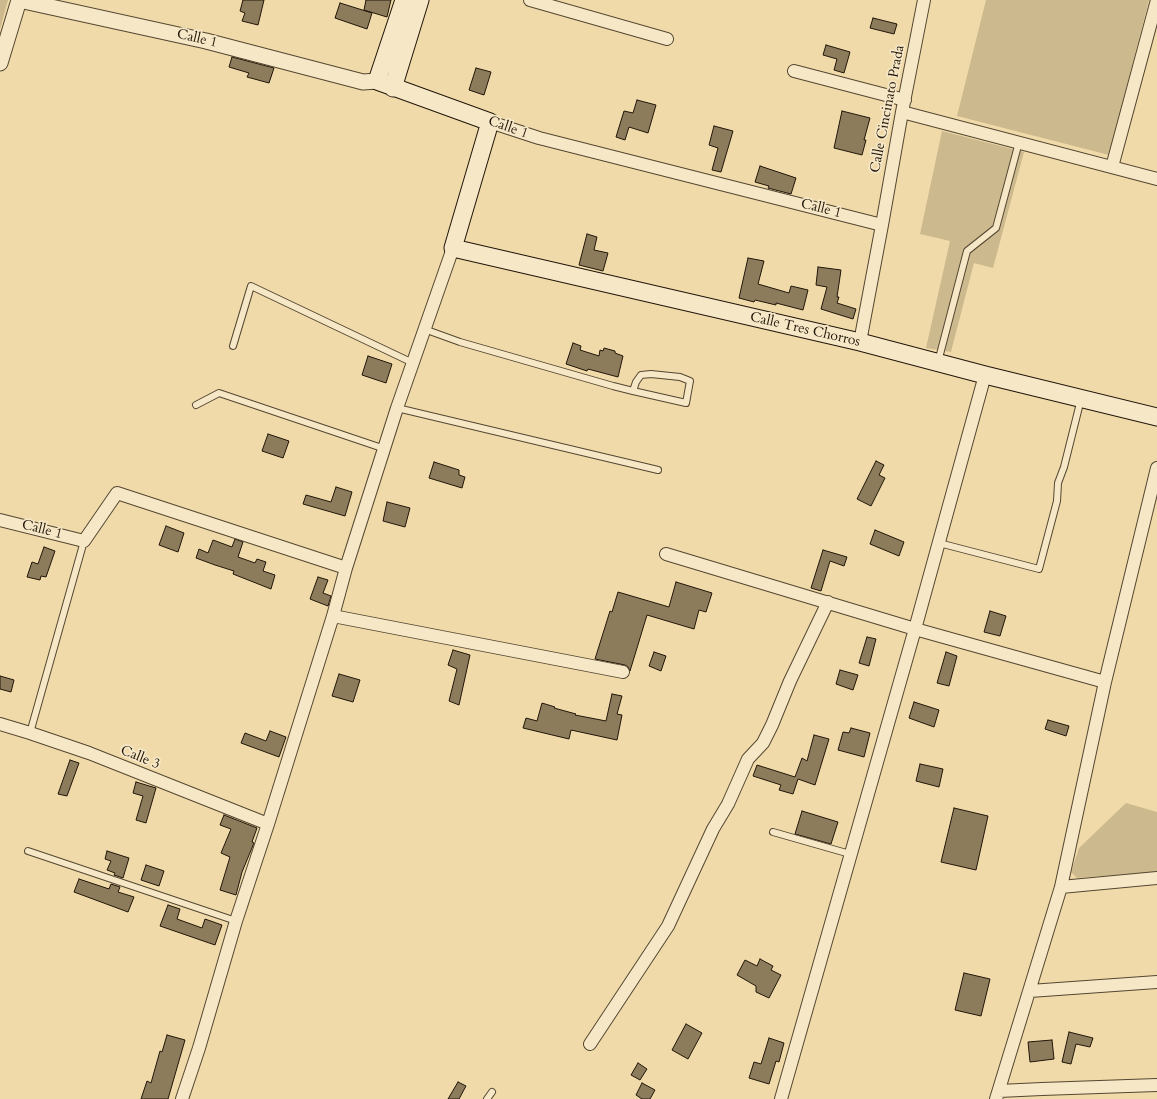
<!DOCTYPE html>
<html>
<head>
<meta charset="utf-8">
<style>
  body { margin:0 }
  canvas { display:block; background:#f1daa9 }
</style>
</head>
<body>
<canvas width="1157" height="1099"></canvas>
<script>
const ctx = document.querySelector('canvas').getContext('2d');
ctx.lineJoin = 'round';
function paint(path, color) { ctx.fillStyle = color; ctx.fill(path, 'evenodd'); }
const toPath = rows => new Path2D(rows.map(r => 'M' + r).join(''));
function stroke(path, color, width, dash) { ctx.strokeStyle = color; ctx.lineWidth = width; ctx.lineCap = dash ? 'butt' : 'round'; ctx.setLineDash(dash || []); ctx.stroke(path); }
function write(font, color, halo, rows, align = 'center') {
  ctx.font = font + ' Cardo,serif'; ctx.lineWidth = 3.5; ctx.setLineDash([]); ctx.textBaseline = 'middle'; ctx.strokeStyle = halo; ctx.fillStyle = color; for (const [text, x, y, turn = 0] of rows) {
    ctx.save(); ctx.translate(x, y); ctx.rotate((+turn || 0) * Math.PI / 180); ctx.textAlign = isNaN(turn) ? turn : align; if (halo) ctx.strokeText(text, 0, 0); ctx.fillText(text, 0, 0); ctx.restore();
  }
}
const green = toPath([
  [0,0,8,0,0,29],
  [986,0,1149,0,1109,155,957,116],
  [942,131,1024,152,993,268,974,263,951,352,926,348,950,241,920,234],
  [1126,803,1157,812,1157,872,1077,878,1071,872,1079,848]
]);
const building = toPath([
  [243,0,264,0,258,25,242,21,245,13,240,11,243,0],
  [366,0,391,0,387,17,364,10,366,0],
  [340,3,372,13,367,29,335,18,340,3],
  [873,18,897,24,894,34,870,28,873,18],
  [826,45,850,52,844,73,834,70,837,59,823,55,826,45],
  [232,57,274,68,269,83,247,77,249,73,229,67,232,57],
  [476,68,491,72,484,95,469,90,476,68],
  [637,100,656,105,648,133,629,127,625,140,616,137,624,111,633,113,637,100],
  [842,111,870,118,864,140,866,140,862,155,834,148,842,111],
  [714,126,733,131,721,172,712,170,718,148,709,145,714,126],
  [760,166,796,178,791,194,768,188,769,186,755,182,760,166],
  [587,234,597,237,594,250,608,253,603,271,579,265,587,234],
  [748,258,764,261,758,284,789,293,791,286,808,290,803,310,776,303,776,305,755,300,754,302,739,298,748,258],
  [818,267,841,270,837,297,839,297,837,303,856,309,853,319,821,309,827,287,816,285,818,267],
  [573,343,581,346,580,350,599,356,600,350,603,351,604,348,615,351,615,353,623,356,618,377,588,369,587,371,566,364,573,343],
  [368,356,392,364,386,383,362,375,368,356],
  [268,434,289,441,283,458,262,451,268,434],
  [876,461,884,465,879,475,885,478,871,506,857,499,876,461],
  [434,462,459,470,459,475,465,477,462,488,429,478,434,462],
  [336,487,352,492,345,516,303,504,306,495,331,502,336,487],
  [387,502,410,508,405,527,383,521,387,502],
  [166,526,184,533,178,552,159,545,166,526],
  [875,530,904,542,899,556,870,544,875,530],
  [235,539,243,542,238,557,255,563,257,559,266,562,263,571,275,575,271,589,233,574,234,571,215,565,196,558,199,549,208,553,213,540,232,547,235,539],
  [44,547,55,551,46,577,41,576,40,580,27,577,32,562,38,564,44,547],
  [823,550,847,557,844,566,830,561,821,591,811,588,823,550],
  [318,577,328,580,323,593,331,596,328,606,310,599,318,577],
  [676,582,712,593,706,612,699,610,694,629,647,615,630,671,628,667,625,665,595,659,610,611,612,612,618,592,669,607,676,582],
  [990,611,1006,616,1000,636,984,632,990,611],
  [867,637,876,639,869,666,859,663,867,637],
  [453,650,470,655,459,705,449,701,457,669,448,665,453,650],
  [654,652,666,656,661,671,649,666,654,652],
  [946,652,957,656,949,686,937,683,946,652],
  [840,670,858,675,853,690,836,684,840,670],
  [339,674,360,680,353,702,332,696,339,674],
  [0,676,14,680,11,692,0,689,0,676],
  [612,694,622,696,617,714,622,715,617,740,571,730,569,739,523,728,526,718,537,721,542,703,555,707,554,708,576,714,575,715,606,721,612,694],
  [914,702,939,710,934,727,909,718,914,702],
  [1048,720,1069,726,1066,736,1045,729,1048,720],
  [851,728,870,733,864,757,838,750,843,732,849,733,851,728],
  [270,731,286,737,279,757,241,743,245,733,266,741,270,731],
  [814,735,829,739,815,785,798,779,793,794,779,790,781,785,753,776,757,765,795,777,802,758,807,761,814,735],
  [70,760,79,763,67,796,58,794,70,760],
  [920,764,943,769,939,787,916,781,920,764],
  [136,782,156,788,146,823,136,820,143,796,133,793,136,782],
  [954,808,988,816,976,870,941,862,954,808],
  [802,811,838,822,831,844,795,834,802,811],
  [224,815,257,828,252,842,254,843,242,872,236,895,220,890,230,857,221,853,231,829,220,825,224,815],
  [107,851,129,858,123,878,114,875,115,873,107,870,111,861,105,859,107,851],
  [146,865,164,871,159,886,141,880,146,865],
  [79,879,109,889,111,884,120,887,118,892,134,897,128,912,74,892,79,879],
  [168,905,180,909,177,919,202,928,205,919,222,925,215,945,160,926,168,905],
  [760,959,773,966,771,970,781,975,769,998,756,992,756,986,737,975,745,960,757,966,760,959],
  [964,973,990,979,981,1016,955,1010,964,973],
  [686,1024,702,1033,688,1059,672,1050,686,1024],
  [1069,1032,1093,1038,1090,1047,1076,1044,1071,1064,1062,1062,1069,1032],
  [167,1035,185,1040,168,1099,141,1099,147,1081,151,1083,160,1051,162,1052,167,1035],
  [769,1038,784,1043,779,1062,776,1061,769,1084,749,1078,754,1062,761,1064,769,1038],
  [1052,1040,1054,1059,1030,1062,1028,1042,1052,1040],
  [638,1063,647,1069,640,1080,631,1075,638,1063],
  [458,1082,466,1086,459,1099,448,1099,458,1082],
  [642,1083,655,1090,650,1099,642,1099,636,1095,642,1083]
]);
const service = toPath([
  [424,329,460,342,613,386,633,391,686,403,690,381,680,377,651,374,641,375,636,382,633,391],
  [233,346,251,286,413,363],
  [938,362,967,251,996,228,1019,142],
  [196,405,219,393,385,449],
  [397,408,658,470],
  [939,543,1039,569,1057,501,1058,483,1064,467,1081,399],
  [30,733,84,541],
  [773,832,850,854],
  [28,851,236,921],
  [487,1099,492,1092]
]);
const minor = toPath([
  [530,0,667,39],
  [794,71,905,100],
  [902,112,1157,179],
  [490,122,539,138,882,225,860,342],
  [1112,167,1157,0],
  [882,225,902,112,924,0],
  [0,520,84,541,117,493,346,568],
  [666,554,915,629,1105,682],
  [333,616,623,672],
  [0,724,30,733,89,753,268,824],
  [1061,887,1157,878],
  [1030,991,1157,982],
  [590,1044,668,926,713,829,728,804,748,759,763,743,772,725,790,681,828,602],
  [999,1091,1042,1089,1157,1085],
  [182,1099,199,1048,236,921,268,824,333,616,346,568,397,408,453,248],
  [781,1099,915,629,985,375],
  [996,1099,1061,887,1105,682,1157,468]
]);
const tertiary = toPath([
  [0,63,19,0,206,41,363,82,377,81]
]);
const secondary = toPath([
  [404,0,377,81,490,122,453,248,860,342,985,375,1157,417],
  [393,88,420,0]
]);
const streetNames = [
  ["Calle 1",197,39,13],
  ["Calle Cincinato Prada",888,109,-79],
  ["Calle 1",508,128,19],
  ["Calle 1",821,209,14],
  ["Calle Tres Chorros",805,330,13],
  ["Calle 1",42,530,14],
  ["Calle 3",140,758,22]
];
paint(green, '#cdb98e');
paint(building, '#8d7c5c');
stroke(building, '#201609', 1);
stroke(service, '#544731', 8);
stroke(minor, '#544731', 14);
stroke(tertiary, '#544731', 17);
stroke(secondary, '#201609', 19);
stroke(service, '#f6e7c7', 6);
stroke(minor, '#f6e7c7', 12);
stroke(tertiary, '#f6e7c7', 15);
stroke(secondary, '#f6e7c7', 17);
write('14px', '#201609', '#f6e7c7', streetNames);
</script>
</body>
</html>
